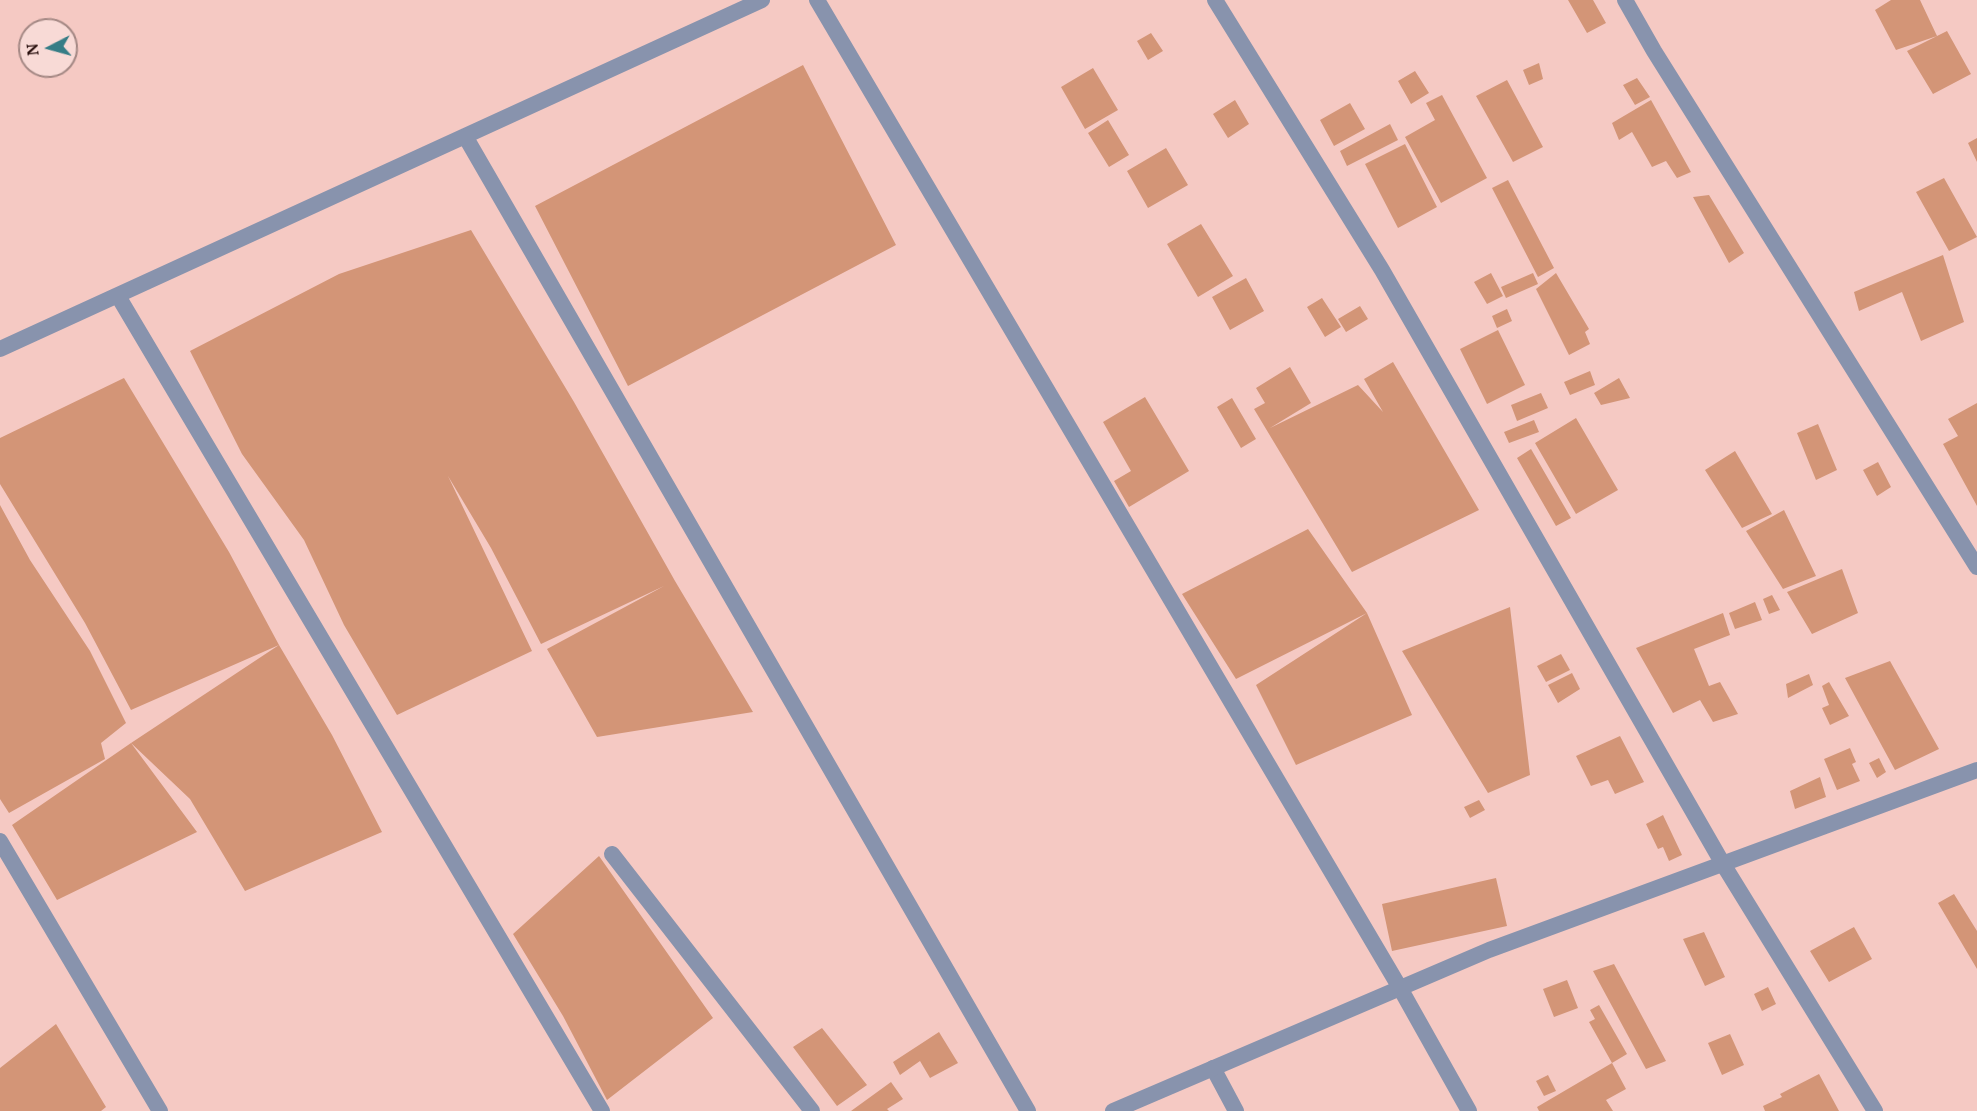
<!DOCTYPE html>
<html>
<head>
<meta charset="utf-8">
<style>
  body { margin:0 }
  #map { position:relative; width:1977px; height:1111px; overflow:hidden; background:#f5c9c3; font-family:"PT Serif",serif }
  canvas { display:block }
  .north { position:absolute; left:18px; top:18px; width:60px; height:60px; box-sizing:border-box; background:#f8dad6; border:2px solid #a48884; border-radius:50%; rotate:264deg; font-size:16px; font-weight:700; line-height:24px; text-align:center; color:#250c0a }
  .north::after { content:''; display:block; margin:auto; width:21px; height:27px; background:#367d86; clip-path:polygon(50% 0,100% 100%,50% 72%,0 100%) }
</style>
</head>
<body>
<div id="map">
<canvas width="1977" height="1111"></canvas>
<div class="north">N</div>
</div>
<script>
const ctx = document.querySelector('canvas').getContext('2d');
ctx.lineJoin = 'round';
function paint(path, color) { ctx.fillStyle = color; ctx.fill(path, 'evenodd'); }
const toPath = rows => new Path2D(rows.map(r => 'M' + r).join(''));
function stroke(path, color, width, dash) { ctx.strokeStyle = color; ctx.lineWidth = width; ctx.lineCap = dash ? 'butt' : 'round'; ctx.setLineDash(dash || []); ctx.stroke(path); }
const building = toPath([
  [1568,0,1593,0,1606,23,1587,33],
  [1891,0,1920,0,1937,36,1947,31,1971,74,1933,94,1907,51,1937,36,1896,50,1875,10],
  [1151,33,1163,51,1148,60,1137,41],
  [1539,63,1543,79,1529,85,1523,70],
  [803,65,896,245,628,386,535,206],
  [1093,68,1118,110,1085,129,1061,87],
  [1415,71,1429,93,1411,104,1398,81],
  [1637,78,1650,97,1635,105,1623,85],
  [1507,80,1543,147,1513,162,1476,96],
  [1442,95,1487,178,1441,203,1405,137,1435,120,1426,103],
  [1235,100,1249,124,1228,138,1213,114],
  [1651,100,1691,172,1677,178,1666,161,1652,167,1632,132,1619,140,1612,123],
  [1350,103,1365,129,1334,146,1320,120],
  [1108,120,1129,155,1109,167,1088,133],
  [1390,124,1398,140,1347,166,1340,151],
  [1977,138,1977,162,1968,143],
  [1405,144,1437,207,1398,228,1365,164],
  [1166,148,1188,185,1148,208,1127,171],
  [1944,178,1977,237,1949,251,1916,192],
  [1508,180,1554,268,1538,277,1492,188],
  [1709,195,1744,253,1729,263,1693,197],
  [1201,224,1233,276,1198,297,1167,244],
  [471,230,574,402,675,581,753,712,597,737,547,649,664,586,541,644,491,548,448,476,532,651,397,715,344,625,304,540,242,454,190,351,339,274],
  [1943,255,1964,322,1921,341,1902,292,1859,311,1854,292],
  [1491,273,1503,296,1487,304,1474,282],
  [1533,273,1538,284,1506,298,1501,287],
  [1556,273,1589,329,1585,332,1590,344,1569,355,1536,289],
  [1246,278,1264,311,1230,330,1212,297],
  [1322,298,1341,327,1325,337,1307,307],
  [1360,306,1368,319,1346,332,1338,319],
  [1507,309,1512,321,1497,328,1492,316],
  [1498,330,1525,385,1487,404,1460,349],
  [1393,362,1479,510,1352,572,1254,409,1265,403,1256,388,1290,367,1311,403,1270,428,1358,385,1383,412,1364,379],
  [1590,371,1595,385,1570,395,1564,382],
  [124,378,229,552,279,645,131,710,85,623,0,484,0,438],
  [1619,378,1630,398,1601,405,1594,393],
  [1541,393,1548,408,1517,421,1511,405],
  [1145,397,1189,471,1129,507,1114,481,1131,471,1103,422],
  [1232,398,1256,439,1241,448,1217,407],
  [1977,403,1977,506,1943,444,1958,436,1948,419],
  [1576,418,1618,490,1576,514,1535,443],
  [1534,420,1539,432,1509,443,1504,432],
  [1818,424,1837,470,1816,480,1797,433],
  [1531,449,1571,518,1556,526,1517,458],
  [1735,451,1772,514,1742,528,1705,470],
  [1878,462,1891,487,1877,496,1863,470],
  [0,505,30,560,90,651,126,723,101,743,105,759,9,813,0,799],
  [1784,510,1816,576,1783,589,1746,531],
  [1308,529,1367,613,1412,715,1296,765,1256,685,1367,613,1236,679,1182,594],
  [1842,569,1858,613,1812,634,1787,592],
  [1772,595,1780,610,1769,614,1763,599],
  [1755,602,1762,620,1735,629,1729,613],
  [1510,607,1530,775,1488,793,1402,651],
  [1723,613,1730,635,1694,649,1709,686,1720,682,1738,714,1713,722,1700,700,1673,713,1636,648],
  [279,645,332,735,382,832,245,891,190,799,131,743,197,832,57,900,12,825,131,743],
  [1561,654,1570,670,1546,682,1537,666],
  [1890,661,1939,749,1895,770,1845,678],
  [1572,673,1580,689,1558,703,1548,685],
  [1809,674,1813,685,1788,698,1786,684],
  [1829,682,1849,716,1830,725,1822,708,1829,705,1822,686],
  [1620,736,1644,782,1615,794,1608,780,1591,786,1576,756],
  [1850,748,1856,762,1852,764,1860,781,1837,790,1824,759],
  [1879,758,1886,772,1877,778,1869,763],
  [1820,777,1826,797,1795,809,1790,791],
  [1479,800,1485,810,1470,818,1464,807],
  [1663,815,1682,855,1669,861,1663,847,1658,849,1646,824],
  [599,856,713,1018,607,1100,563,1016,513,934],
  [1496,878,1507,926,1392,951,1382,904],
  [1954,894,1977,931,1977,969,1938,903],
  [1854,927,1872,959,1829,982,1810,951],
  [1704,932,1725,977,1705,986,1683,939],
  [1614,964,1666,1061,1646,1069,1593,971],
  [1567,980,1578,1008,1554,1017,1543,989],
  [1768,987,1776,1004,1762,1011,1754,994],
  [1599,1005,1627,1054,1612,1063,1589,1022,1595,1019,1590,1010],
  [56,1024,106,1107,101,1111,0,1111,0,1068],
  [822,1028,867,1085,837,1106,793,1047],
  [939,1032,958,1063,930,1078,920,1061,900,1075,893,1062],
  [1730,1034,1744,1065,1722,1075,1708,1043],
  [1612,1063,1626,1089,1606,1100,1613,1111,1539,1111,1537,1107],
  [1819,1074,1839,1111,1765,1111,1763,1106,1782,1097,1780,1094],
  [1548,1075,1556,1091,1544,1096,1536,1081],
  [891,1082,903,1099,887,1109,889,1111,851,1111]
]);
const service = toPath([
  [612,854,812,1111],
  [1213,1068,1236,1111]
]);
const minor = toPath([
  [817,0,1400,988,1469,1111],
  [1215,0,1382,270,1723,864,1875,1111],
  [1625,0,1654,51,1977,567],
  [465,136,1028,1111],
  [118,296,602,1111],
  [0,349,762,0],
  [0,841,160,1111],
  [1113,1111,1489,950,1977,770]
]);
paint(building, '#d39577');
stroke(service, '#8893ad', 16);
stroke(minor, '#8893ad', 16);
</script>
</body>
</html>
